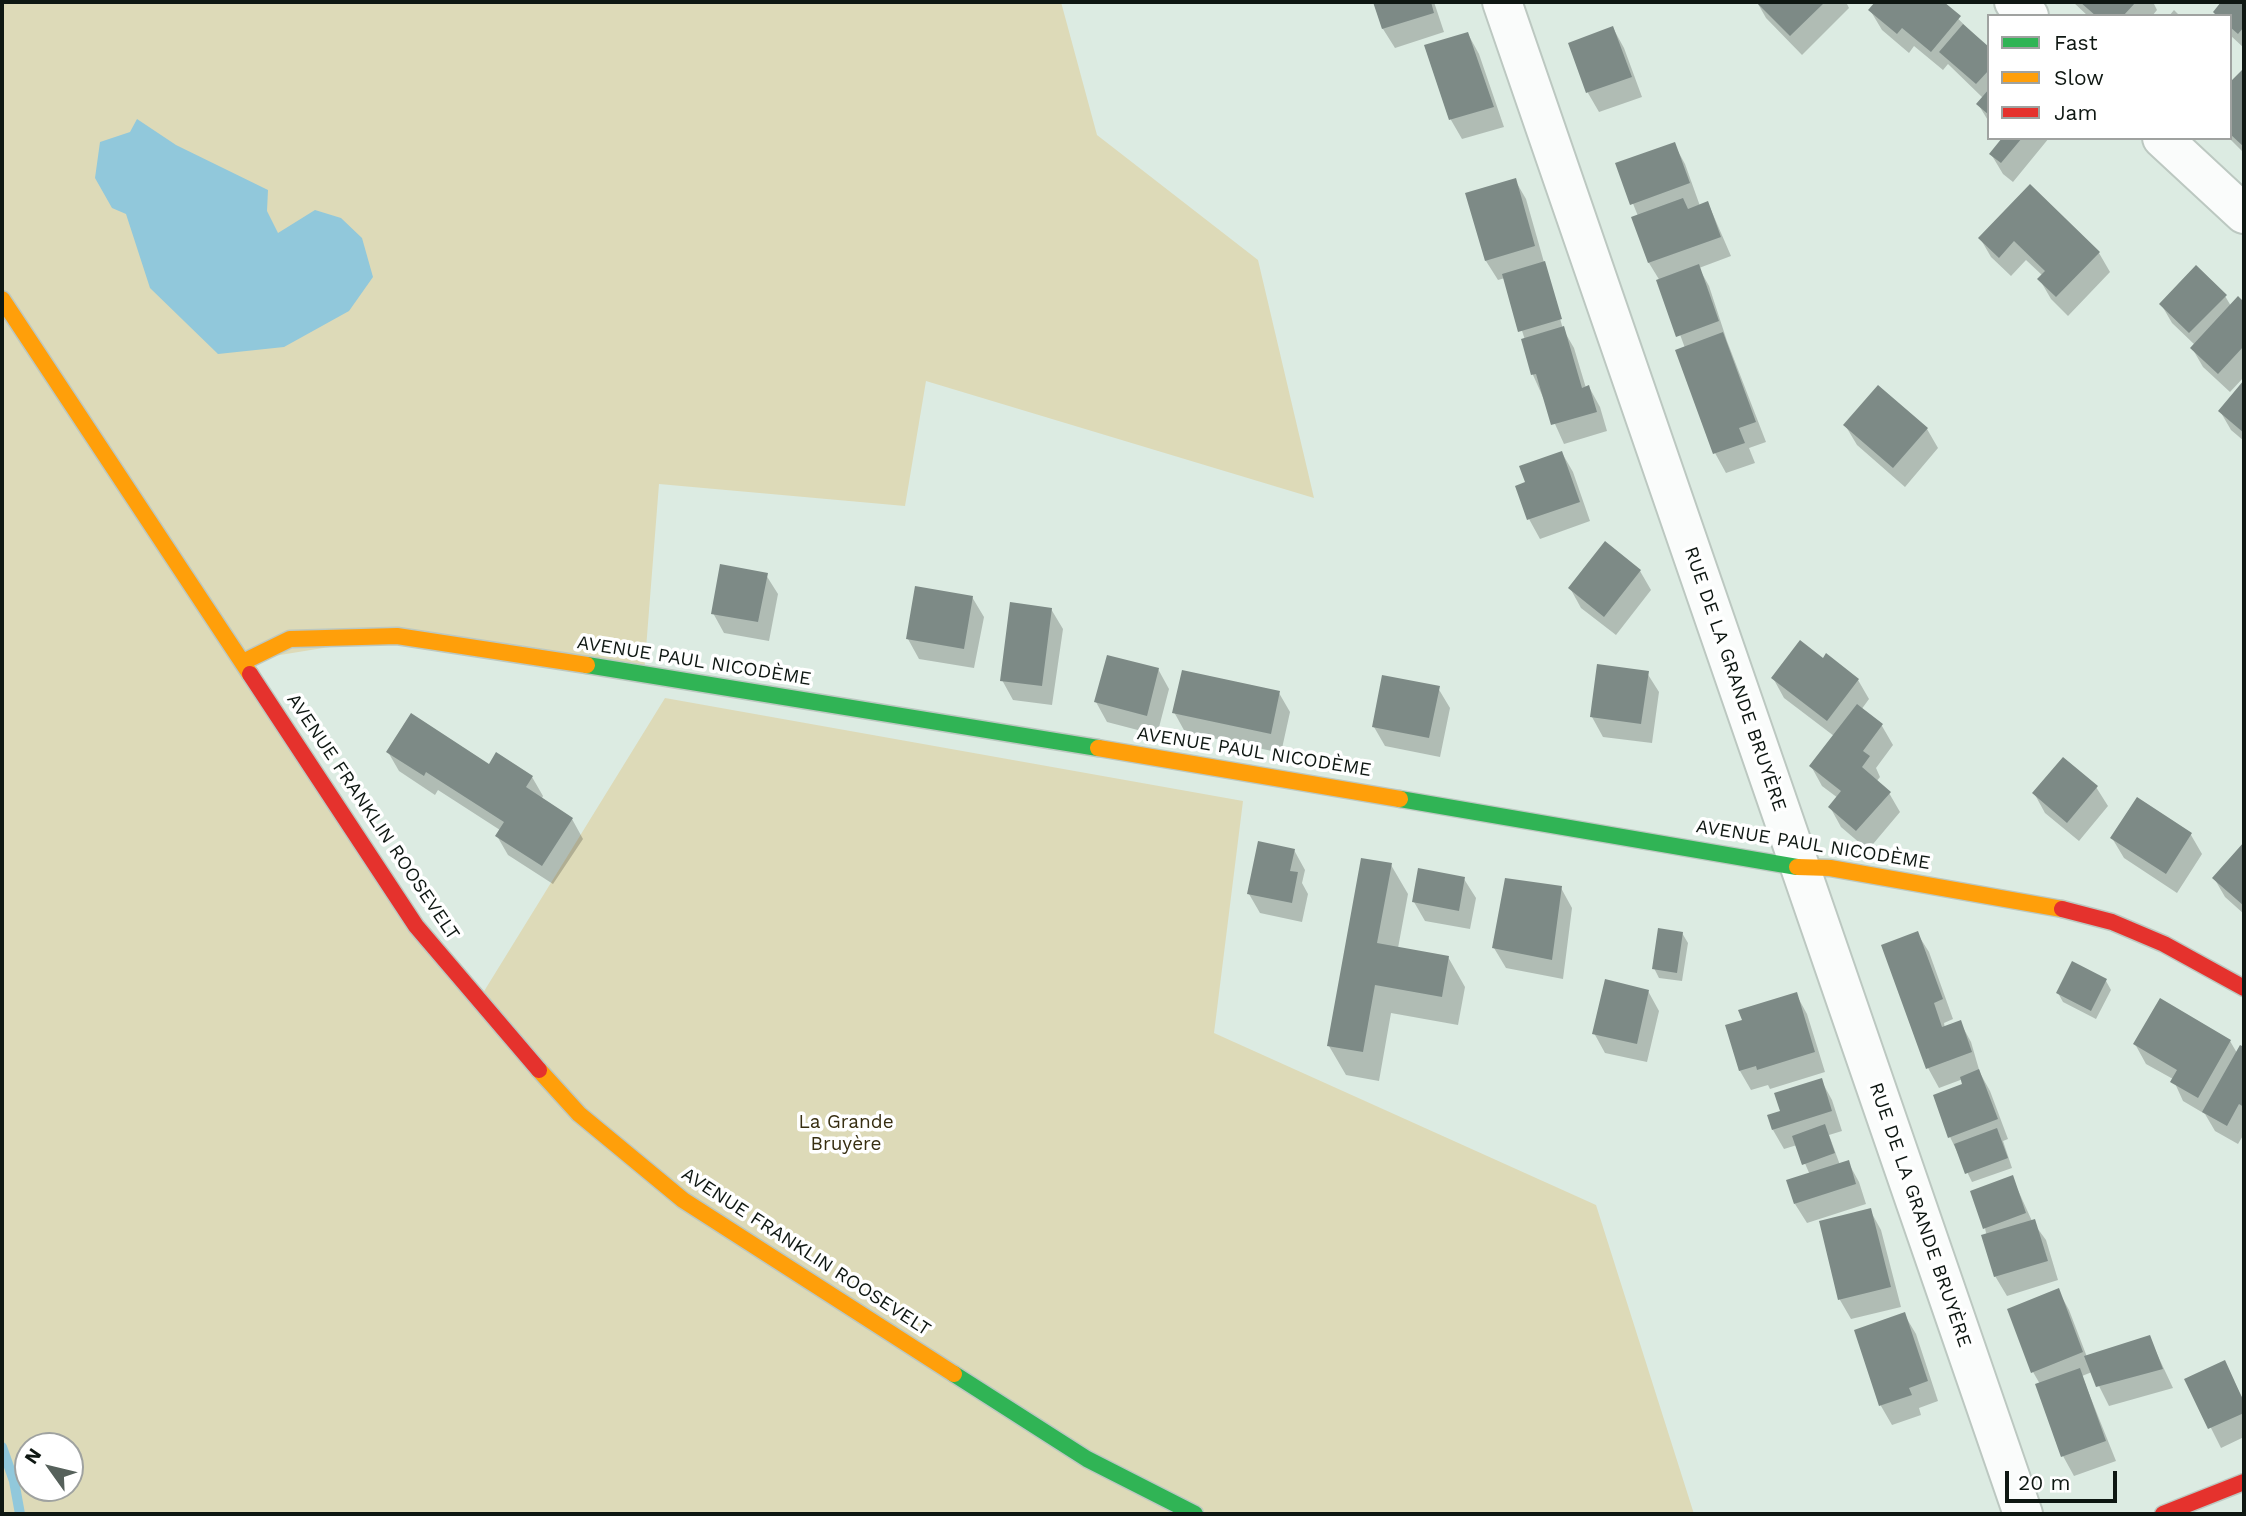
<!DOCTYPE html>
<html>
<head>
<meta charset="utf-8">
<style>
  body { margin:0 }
  #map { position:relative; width:2246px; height:1516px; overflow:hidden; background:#dcebe2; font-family:"Work Sans",sans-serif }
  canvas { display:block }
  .frame { position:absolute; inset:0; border:4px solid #0e1712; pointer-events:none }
  .legend { position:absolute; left:1987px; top:14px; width:245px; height:126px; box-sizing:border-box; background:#fff; border:2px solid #9fa2a0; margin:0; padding:9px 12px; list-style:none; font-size:21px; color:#0e1712 }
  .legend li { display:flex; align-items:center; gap:14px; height:35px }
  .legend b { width:35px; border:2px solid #9fa2a0 }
  .north { position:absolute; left:14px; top:1432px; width:70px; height:70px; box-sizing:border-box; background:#fff; border:2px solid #9fa2a0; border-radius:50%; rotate:304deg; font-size:19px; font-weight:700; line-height:28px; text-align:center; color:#0e1712 }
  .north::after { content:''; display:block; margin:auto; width:24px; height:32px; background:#56615b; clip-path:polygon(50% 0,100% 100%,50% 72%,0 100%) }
  .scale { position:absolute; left:2005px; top:1471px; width:112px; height:32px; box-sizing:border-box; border:4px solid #0e1712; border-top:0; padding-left:9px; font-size:21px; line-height:24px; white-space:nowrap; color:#0e1712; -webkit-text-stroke:5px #fff; paint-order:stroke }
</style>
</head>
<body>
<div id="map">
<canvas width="2246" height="1516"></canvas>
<div class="frame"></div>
<ul class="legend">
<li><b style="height:9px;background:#30b455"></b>Fast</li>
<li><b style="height:9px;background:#ff9f0a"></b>Slow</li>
<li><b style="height:9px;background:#e5322d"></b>Jam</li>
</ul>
<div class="north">N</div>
<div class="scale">20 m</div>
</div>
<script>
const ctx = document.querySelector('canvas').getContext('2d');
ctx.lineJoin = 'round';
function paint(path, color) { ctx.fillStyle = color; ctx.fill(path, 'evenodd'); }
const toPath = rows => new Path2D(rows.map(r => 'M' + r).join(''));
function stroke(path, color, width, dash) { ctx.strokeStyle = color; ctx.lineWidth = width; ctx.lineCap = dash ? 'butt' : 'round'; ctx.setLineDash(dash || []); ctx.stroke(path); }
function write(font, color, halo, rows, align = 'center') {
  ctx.font = font + ' "Work Sans",sans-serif'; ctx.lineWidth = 7; ctx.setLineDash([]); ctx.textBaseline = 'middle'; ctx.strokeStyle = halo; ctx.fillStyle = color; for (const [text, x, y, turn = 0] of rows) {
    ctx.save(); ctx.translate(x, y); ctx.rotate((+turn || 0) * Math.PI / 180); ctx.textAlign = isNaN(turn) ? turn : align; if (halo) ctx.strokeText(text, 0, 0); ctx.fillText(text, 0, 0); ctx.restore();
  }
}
const green = toPath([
  [2,2,1061,2,1097,135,1258,260,1314,498,926,381,905,506,659,484,644,674,397,636,243,661,478,1001,665,698,1243,801,1214,1033,1596,1205,1694,1514,2,1514],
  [28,1446,70,1446,70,1488,28,1488]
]);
const water = toPath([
  [137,119,176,145,268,190,267,211,278,233,315,210,341,218,362,238,373,277,349,311,284,347,218,354,150,288,126,214,112,208,95,178,100,142,130,132]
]);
const shadow = toPath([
  [1375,2,1434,2,1444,32,1395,48,1383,29],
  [1757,2,1846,2,1849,8,1802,55,1766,18],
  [1877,2,1941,2,1989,49,1989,122,1978,104,1983,98,1948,64,1943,70,1914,46,1909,53,1882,30,1870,10],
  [2073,2,2153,2,2157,10,2152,16,2088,16],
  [2224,2,2244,2,2244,48,2230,35,2230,16,2215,12],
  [2174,10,2180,16,2169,16],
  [1613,28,1624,48,1642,97,1599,112,1588,93,1570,44],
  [1468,34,1479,54,1504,127,1462,139,1451,120,1426,46],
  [2242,72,2244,76,2244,153,2229,138,2230,85],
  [2004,138,2049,138,2013,182,2003,174,1991,154],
  [1674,144,1685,164,1700,206,1708,203,1731,256,1699,268,1709,286,1727,341,1766,442,1749,448,1755,463,1726,473,1715,453,1685,348,1660,281,1649,263,1633,218,1638,216,1617,164],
  [1515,180,1526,199,1563,329,1574,348,1586,388,1589,387,1600,407,1607,431,1564,444,1533,375,1525,340,1505,278,1498,280,1486,261,1467,194],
  [2030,186,2099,253,2110,272,2068,316,2051,299,2040,280,2043,276,2026,260,2011,276,1991,257,1980,238],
  [2225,296,2231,306,2238,299,2244,304,2244,377,2230,392,2203,367,2192,348,2195,345,2172,323,2161,304],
  [2244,383,2244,441,2231,430,2220,411],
  [1845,425,1927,429,1938,448,1905,487,1857,445],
  [1562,453,1573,472,1590,521,1540,539,1529,519,1527,483],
  [1640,571,1651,590,1616,635,1581,608,1570,588],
  [766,575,778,594,769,641,724,633,713,613],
  [972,597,984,617,974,668,919,659,908,639],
  [1051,609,1063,629,1052,705,1013,700,1002,680],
  [1823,661,1858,680,1869,699,1861,710,1882,726,1893,745,1876,768,1880,777,1876,782,1889,793,1900,812,1868,850,1841,827,1830,807,1838,798,1822,786,1811,766,1834,736,1784,698,1773,678],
  [1158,669,1169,689,1157,735,1107,722,1096,702],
  [1647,673,1659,692,1652,743,1603,737,1592,717],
  [1438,688,1450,708,1440,757,1385,746,1374,727],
  [1279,693,1290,712,1281,753,1185,732,1174,712],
  [388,752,490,766,532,777,543,796,541,800,572,819,583,839,553,884,508,855,497,836,500,830,438,790,435,795,399,771],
  [2096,787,2108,806,2079,841,2045,813,2034,793],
  [2138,800,2191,835,2202,854,2177,893,2124,858,2112,838],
  [2244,845,2244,914,2225,897,2214,878],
  [1294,850,1305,870,1302,883,1308,894,1302,922,1260,913,1249,894],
  [1391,865,1408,894,1398,948,1448,957,1465,987,1458,1025,1391,1013,1379,1081,1346,1075,1329,1046],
  [1464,879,1476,898,1470,929,1425,921,1414,902],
  [1561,888,1572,908,1563,979,1506,968,1494,948],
  [1682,933,1688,943,1682,981,1659,978,1654,968],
  [1917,933,1929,952,1953,1019,1944,1023,1945,1028,1960,1022,1971,1042,1980,1073,1990,1091,2008,1139,2003,1141,2012,1168,1972,1182,1950,1137,1964,1085,1963,1079,1939,1088,1928,1068],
  [2106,981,2111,990,2096,1019,2063,1002,2058,993],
  [1648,991,1659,1011,1647,1062,1605,1053,1594,1033],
  [1796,994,1807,1014,1825,1072,1770,1089,1768,1085,1751,1090,1740,1071,1727,1026,1744,1021],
  [2230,1041,2237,1053,2240,1047,2244,1049,2244,1134,2238,1144,2215,1131,2205,1114,2183,1101,2173,1079,2146,1064,2135,1044],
  [1821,1080,1832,1100,1842,1131,1829,1135,1840,1165,1848,1162,1859,1182,1866,1204,1807,1223,1795,1204,1810,1175,1797,1145,1784,1149,1773,1130,1782,1112],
  [2012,1177,2032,1221,2046,1240,2058,1280,2007,1296,1995,1276,1985,1228],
  [1870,1210,1881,1230,1901,1307,1851,1319,1840,1300,1821,1222],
  [2058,1290,2069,1310,2087,1357,2149,1337,2173,1388,2109,1406,2092,1372,2082,1376,2116,1461,2074,1476,2063,1456,2040,1384,2033,1372],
  [1904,1314,1916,1334,1938,1401,1919,1408,1921,1415,1892,1425,1881,1406,1856,1331],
  [2224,1362,2244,1401,2244,1437,2221,1448,2187,1380]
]);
const stream = toPath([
  [2,1447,14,1481,20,1514]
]);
const building = toPath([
  [1373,2,1431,2,1434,13,1382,29],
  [1756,2,1825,2,1790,36],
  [1875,2,1944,2,1961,16,1931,52,1902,28,1897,34,1868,10],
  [2080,2,2136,2,2123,16,2096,16],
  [2221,2,2244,2,2244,27,2238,34,2230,27,2230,16,2217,16,2213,12],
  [1963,24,1989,47,1989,70,1976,84,1939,52],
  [1613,26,1632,77,1586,93,1568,43],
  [1468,32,1494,107,1449,120,1424,45],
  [2242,70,2244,73,2244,147,2230,134,2230,82],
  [1989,89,1989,115,1976,104],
  [2002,138,2022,138,2001,163,1989,154],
  [1675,142,1690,183,1630,205,1615,163],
  [1516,178,1535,246,1485,261,1465,193],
  [2030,184,2100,252,2056,297,2037,279,2045,271,2014,241,1999,258,1978,238],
  [1683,198,1688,209,1708,201,1721,237,1648,263,1631,217],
  [1545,261,1562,319,1518,332,1502,274],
  [1699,264,1719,321,1676,337,1656,280],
  [2196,265,2227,295,2189,333,2159,304],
  [2238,296,2244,302,2244,346,2218,374,2190,348],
  [1564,326,1582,388,1589,385,1597,412,1551,425,1536,374,1531,375,1521,339],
  [1723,332,1756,422,1739,428,1745,443,1713,454,1675,350],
  [2244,380,2244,433,2218,411],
  [1878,385,1928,428,1893,468,1843,425],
  [1562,451,1580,502,1527,520,1515,486,1525,482,1519,466],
  [1605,541,1641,570,1604,617,1568,588],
  [720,564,768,573,758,622,711,614],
  [915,586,973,596,964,649,906,639],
  [1010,602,1052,608,1042,686,1000,681],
  [1800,640,1823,658,1826,653,1859,679,1827,721,1771,678],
  [1107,655,1159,668,1147,716,1094,702],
  [1597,664,1649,671,1641,724,1590,717],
  [1182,670,1280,691,1271,734,1172,713],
  [1382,675,1440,686,1429,738,1372,727],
  [1857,704,1883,724,1863,751,1870,756,1862,767,1891,792,1856,831,1828,807,1841,791,1809,766],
  [411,713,489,764,496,752,533,776,526,787,573,818,542,866,495,836,504,822,426,772,424,776,386,752],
  [2063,757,2098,786,2067,823,2032,793],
  [2137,797,2192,833,2166,874,2110,838],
  [1258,841,1295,849,1290,871,1298,872,1292,903,1247,894],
  [2244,842,2244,906,2212,878],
  [1361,858,1392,863,1377,943,1449,956,1442,997,1375,985,1363,1052,1327,1046],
  [1418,868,1465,877,1459,911,1412,902],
  [1505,878,1562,886,1552,960,1492,948],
  [1658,928,1683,932,1677,973,1652,969],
  [1918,931,1943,999,1934,1003,1942,1027,1961,1020,1972,1052,1926,1069,1881,945],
  [2072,961,2107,979,2091,1011,2056,993],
  [1605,979,1649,990,1637,1044,1592,1034],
  [1797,992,1815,1052,1757,1070,1756,1066,1739,1071,1725,1025,1742,1020,1738,1010],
  [2160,998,2231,1040,2198,1098,2170,1082,2177,1070,2133,1044],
  [2240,1045,2244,1047,2244,1107,2239,1104,2227,1126,2202,1112],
  [1979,1069,1998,1119,1948,1138,1933,1095,1962,1084,1960,1077],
  [1822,1078,1832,1111,1772,1130,1767,1115,1780,1111,1774,1093],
  [1825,1124,1835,1153,1802,1165,1792,1136],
  [1997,1128,2008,1158,1965,1174,1954,1144],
  [1849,1160,1856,1184,1794,1204,1786,1180],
  [2013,1175,2026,1213,1983,1229,1970,1191],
  [1871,1208,1891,1287,1838,1300,1819,1221],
  [2035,1219,2048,1261,1994,1277,1981,1235],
  [2059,1288,2083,1352,2031,1373,2007,1309],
  [1905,1312,1928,1381,1909,1388,1912,1395,1879,1406,1854,1330],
  [2150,1335,2163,1369,2096,1387,2084,1356],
  [2225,1360,2244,1402,2244,1413,2208,1429,2184,1379],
  [2080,1368,2106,1441,2061,1457,2035,1384]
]);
const street = toPath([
  [1502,2,2023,1514],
  [2014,2,2029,16],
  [2162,138,2244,214]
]);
const fast = toPath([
  [587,665,1098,748],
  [1400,799,1797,867],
  [954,1374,1087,1459,1195,1514]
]);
const slow = toPath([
  [2,299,250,674],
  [243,662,290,639,397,636,587,665],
  [1098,748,1400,799],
  [1797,867,1830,868,2062,909],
  [539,1070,579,1114,683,1200,954,1374]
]);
const jam = toPath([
  [250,674,416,926,539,1070],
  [2062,909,2112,922,2164,944,2244,988],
  [2163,1514,2244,1482]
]);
const streetNames = [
  ["AVENUE PAUL NICODÈME",694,661,9],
  ["RUE DE LA GRANDE BRUYÈRE",1735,679,71],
  ["AVENUE PAUL NICODÈME",1254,752,9],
  ["AVENUE FRANKLIN ROOSEVELT",373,817,56],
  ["AVENUE PAUL NICODÈME",1813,845,9],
  ["RUE DE LA GRANDE BRUYÈRE",1920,1215,71],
  ["AVENUE FRANKLIN ROOSEVELT",806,1252,33]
];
const parkNames = [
  ["La Grande",846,1122],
  ["Bruyère",846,1144]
];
paint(green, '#dddab8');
paint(water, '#91c8db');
paint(shadow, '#0003');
stroke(stream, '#91c8db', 10);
paint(building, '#7d8a86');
stroke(street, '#bcc8c1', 42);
stroke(fast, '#bcc8c1', 19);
stroke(slow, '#bcc8c1', 19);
stroke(jam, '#bcc8c1', 19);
stroke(street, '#fafcfb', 38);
stroke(fast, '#30b455', 16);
stroke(slow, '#ff9f0a', 16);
stroke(jam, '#e5322d', 16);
write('19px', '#0e1712', '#fff', streetNames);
write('19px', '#372e11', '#fff', parkNames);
</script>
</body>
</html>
